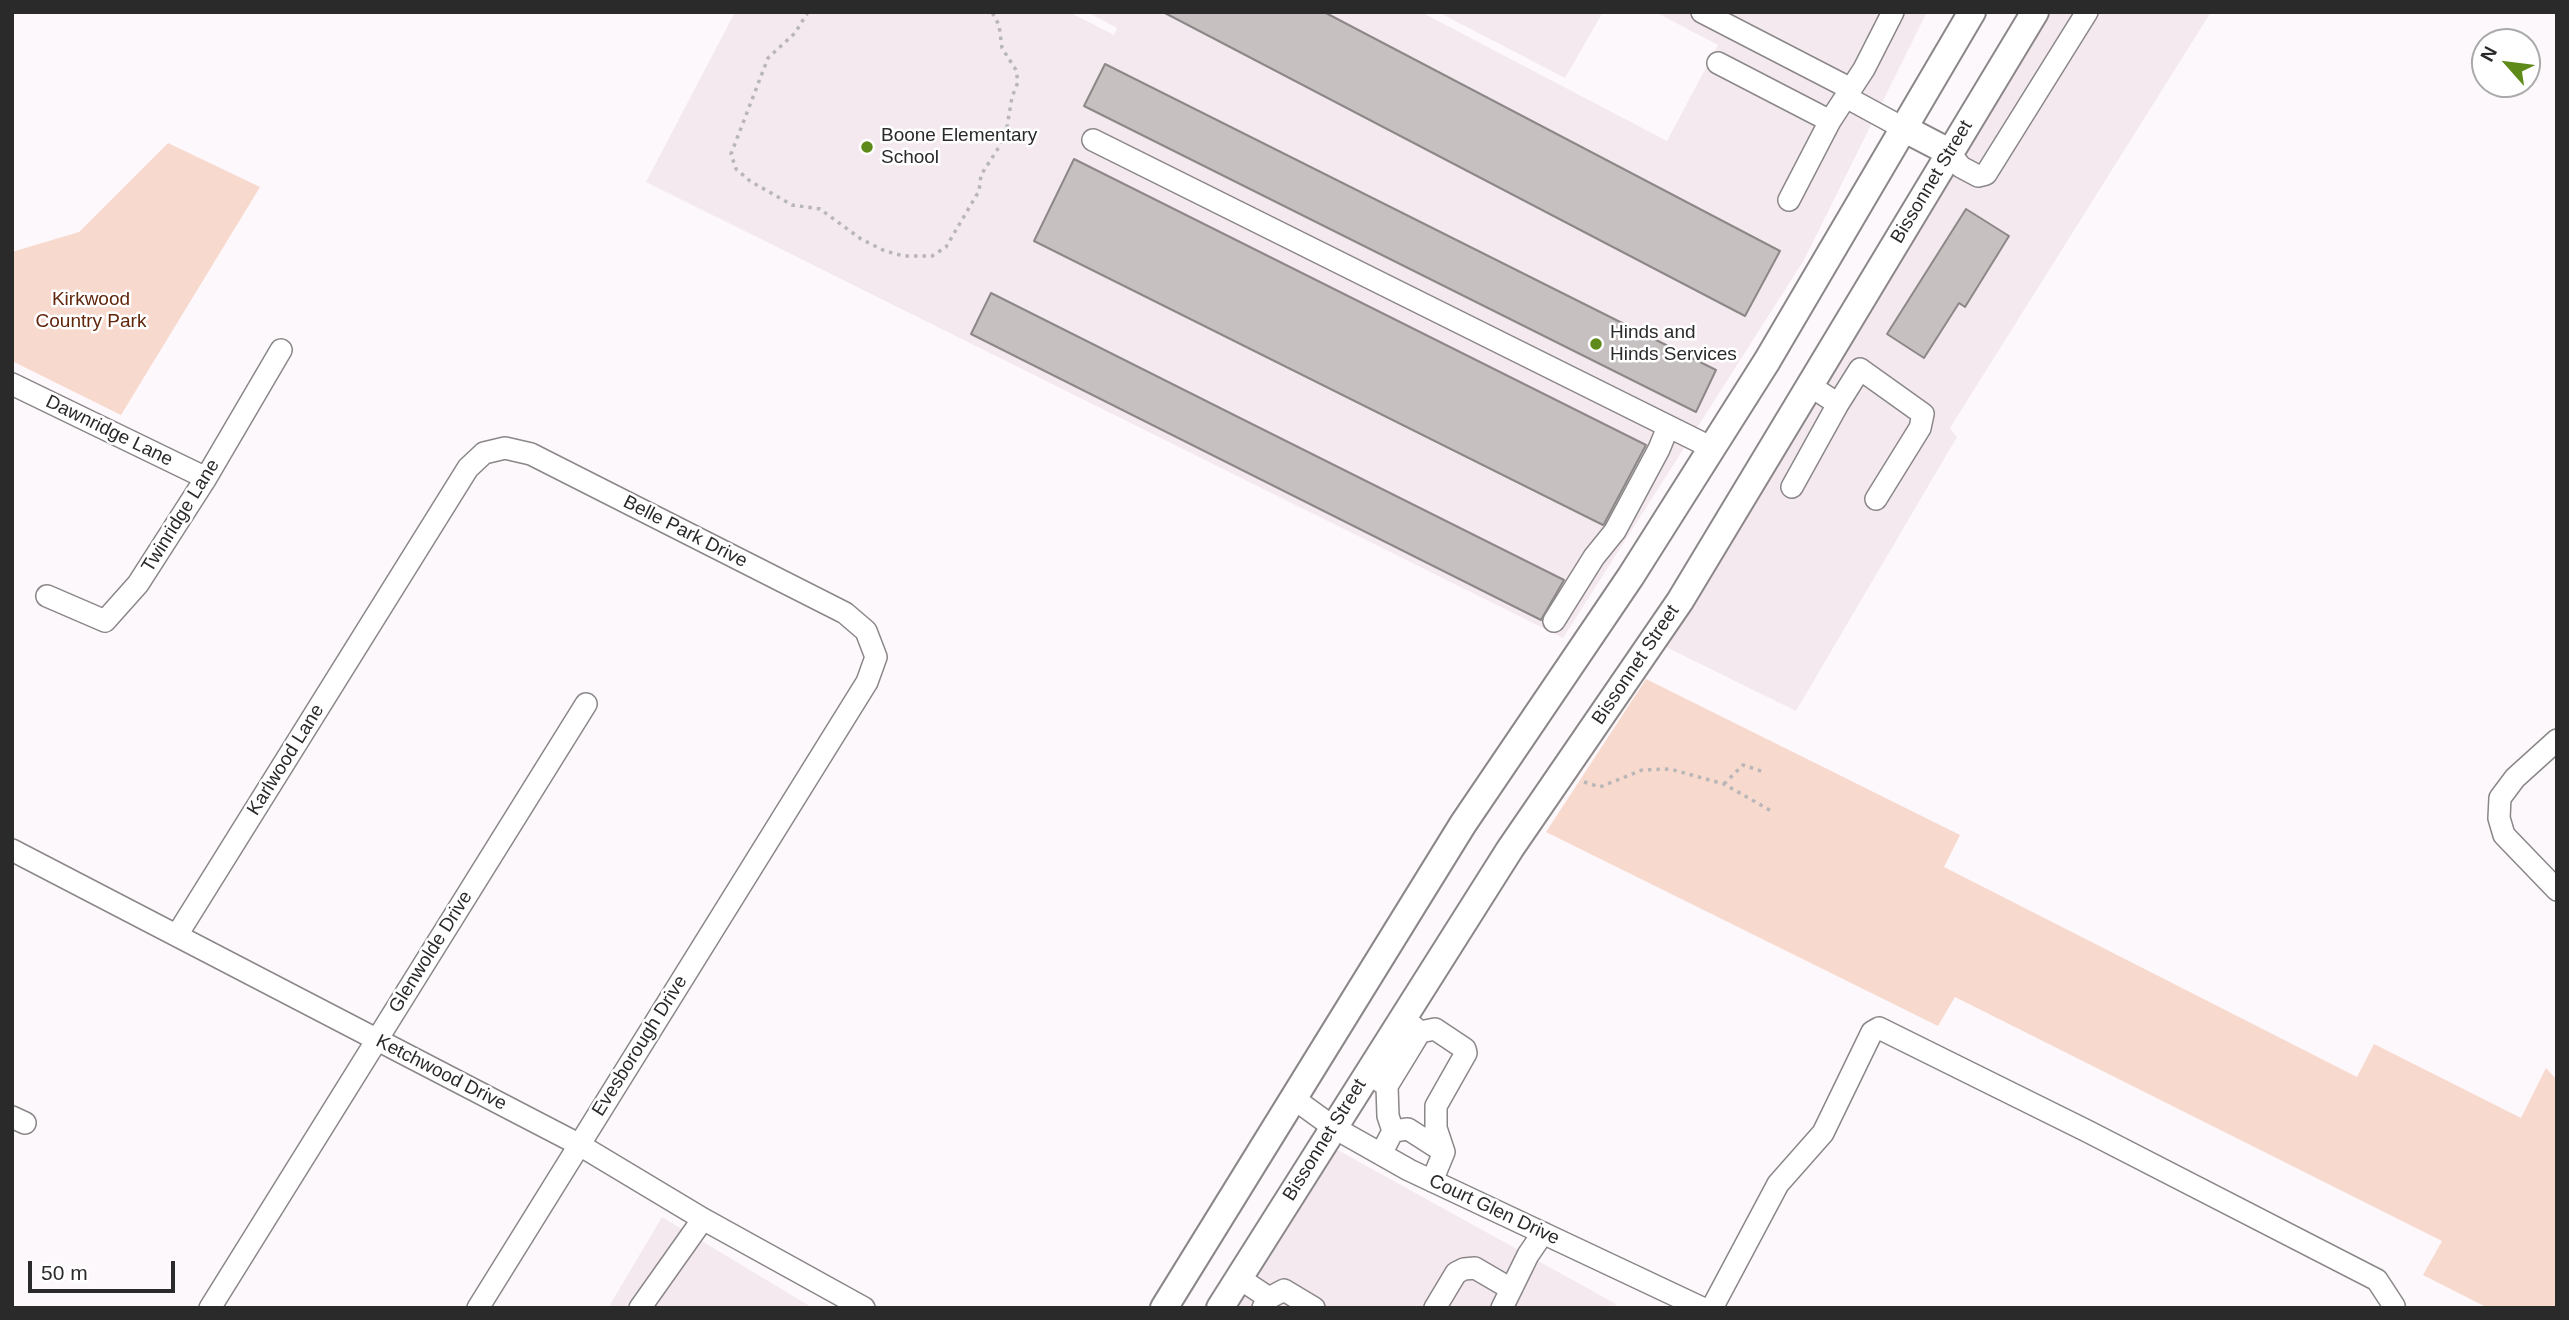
<!DOCTYPE html>
<html>
<head>
<meta charset="utf-8">
<style>
  body { margin:0 }
  #map { position:relative; width:2569px; height:1320px; overflow:hidden; background:#fdf8fb; font-family:Helvetica,sans-serif }
  canvas { display:block }
  .frame { position:absolute; inset:0; border:14px solid #2b2a2b; pointer-events:none }
  .north { position:absolute; left:2471px; top:28px; width:70px; height:70px; box-sizing:border-box; background:#fff; border:2px solid #aaa; border-radius:50%; rotate:298deg; font-size:19px; font-weight:700; line-height:28px; text-align:center; color:#2b2a2b }
  .north::after { content:''; display:block; margin:auto; width:24px; height:32px; background:#5e8a19; clip-path:polygon(50% 0,100% 100%,50% 72%,0 100%) }
  .scale { position:absolute; left:28px; top:1261px; width:147px; height:32px; box-sizing:border-box; border:4px solid #2b2a2b; border-top:0; padding-left:9px; font-size:21px; line-height:24px; white-space:nowrap; color:#2b2a2b; -webkit-text-stroke:5px #fff; paint-order:stroke }
</style>
</head>
<body>
<div id="map">
<canvas width="2569" height="1320"></canvas>
<div class="frame"></div>
<div class="north">N</div>
<div class="scale">50 m</div>
</div>
<script>
const ctx = document.querySelector('canvas').getContext('2d');
ctx.lineJoin = 'round';
function paint(path, color) { ctx.fillStyle = color; ctx.fill(path, 'evenodd'); }
const toPath = rows => new Path2D(rows.map(r => 'M' + r).join(''));
function stroke(path, color, width, dash) { ctx.strokeStyle = color; ctx.lineWidth = width; ctx.lineCap = dash ? 'butt' : 'round'; ctx.setLineDash(dash || []); ctx.stroke(path); }
function write(font, color, halo, rows, align = 'center') {
  ctx.font = font + ' Helvetica,sans-serif'; ctx.lineWidth = 5; ctx.setLineDash([]); ctx.textBaseline = 'middle'; ctx.strokeStyle = halo; ctx.fillStyle = color; for (const [text, x, y, turn = 0] of rows) {
    ctx.save(); ctx.translate(x, y); ctx.rotate((+turn || 0) * Math.PI / 180); ctx.textAlign = isNaN(turn) ? turn : align; if (halo) ctx.strokeText(text, 0, 0); ctx.fillText(text, 0, 0); ctx.restore();
  }
}
const built = toPath([
  [735,12,1069,12,1114,35,1117,28,1087,12,1421,12,1667,141,1718,45,1655,12,1927,12,1804,260,1563,638,646,182],
  [1438,12,1603,12,1565,78],
  [2051,12,2211,12,1950,428,1957,437,1796,711,1664,646],
  [1336,1149,1616,1304,1614,1308,1237,1308],
  [662,1217,813,1308,608,1308]
]);
const green = toPath([
  [168,143,260,187,121,415,12,361,12,252,79,232],
  [1646,679,1960,835,1944,867,2357,1077,2374,1044,2521,1118,2546,1068,2557,1080,2557,1308,2488,1308,2423,1275,2442,1241,1955,997,1938,1026,1546,832]
]);
const building = toPath([
  [1163,12,1324,12,1780,251,1745,316,1163,12],
  [1105,64,1716,370,1696,412,1084,106,1105,64],
  [1074,159,1646,445,1604,524,1603,525,1034,241,1074,159],
  [1966,209,2009,236,1965,307,1959,303,1924,358,1887,334,1966,209],
  [991,293,1240,418,1564,580,1541,620,971,334,991,293]
]);
const path = toPath([
  [808,12,795,33,768,58,731,154,736,169,750,181,792,205,820,209,861,239,885,251,904,256,932,256,946,247,979,191,981,175,999,147,1007,127,1012,97,1018,82,1016,70,1002,48,999,25,992,12],
  [1584,782,1600,787,1642,770,1670,769,1724,784,1773,812],
  [1724,784,1743,765,1764,772]
]);
const minor = toPath([
  [1702,12,1851,89],
  [1718,63,1830,121],
  [1846,97,1903,128],
  [1093,140,1712,448],
  [1949,152,1961,167,1978,176,1986,174,2087,12],
  [1789,200,1830,121,1864,69,1893,12],
  [12,384,206,478],
  [1809,385,1838,404,1860,369,1923,414,1920,428,1876,499],
  [1792,487,1838,404],
  [47,596,105,621,138,584,206,478,281,350],
  [1554,621,1594,557,1615,531,1659,449,1668,427],
  [2557,740,2515,778,2500,798,2499,818,2504,835,2557,890],
  [12,850,578,1144,703,1219,864,1308],
  [177,935,468,468,484,453,505,448,531,454,845,613,866,631,876,657,867,682,478,1308],
  [1420,1032,1435,1029,1465,1049,1466,1053,1436,1106,1436,1128,1444,1152,1432,1181],
  [1368,1073,1387,1086,1388,1116,1393,1131,1381,1154],
  [1387,1086,1420,1032,1409,1023],
  [1293,1098,1333,1127,1409,1170,1702,1308],
  [12,1117,25,1123],
  [1393,1131,1408,1129,1444,1152],
  [1239,1278,1269,1298],
  [210,1308,586,704],
  [640,1308,703,1219],
  [1263,1308,1269,1298,1284,1290,1314,1308],
  [1435,1308,1456,1273,1464,1269,1475,1268,1511,1289],
  [1502,1308,1528,1255,1543,1233],
  [1712,1308,1778,1184,1823,1133,1872,1032,1879,1028,2087,1131,2377,1280,2394,1306,2393,1308]
]);
const major = toPath([
  [1903,128,1949,152],
  [1164,1308,1463,824,1631,576,1767,361,1972,12],
  [1220,1308,1510,849,1680,601,2035,12]
]);
const markers = [
  [867,147,7,"#5e8a19"],
  [1596,344,7,"#5e8a19"]
];
const poiNames = [
  ["Boone Elementary",881,136],
  ["School",881,158],
  ["Hinds and",1610,333],
  ["Hinds Services",1610,355]
];
const streetNames = [
  ["Bissonnet Street",1932,182,-59],
  ["Dawnridge Lane",109,431,26],
  ["Twinridge Lane",181,516,-58],
  ["Belle Park Drive",685,532,27],
  ["Bissonnet Street",1636,665,-56],
  ["Karlwood Lane",286,760,-58],
  ["Glenwolde Drive",431,952,-58],
  ["Evesborough Drive",640,1046,-58],
  ["Ketchwood Drive",441,1073,27],
  ["Bissonnet Street",1325,1140,-58],
  ["Court Glen Drive",1494,1210,25]
];
const parkNames = [
  ["Kirkwood",91,300],
  ["Country Park",91,322]
];
paint(built, '#f5e9f0');
paint(green, '#f8d9ce');
paint(building, '#c6c0c1');
stroke(building, '#8d8888', 2);
stroke(minor, '#8b8789', 24);
stroke(major, '#8b8789', 30);
stroke(path, '#b9b6b8', 3.5, [3.5, 5]);
stroke(minor, '#fff', 21);
stroke(major, '#fff', 26);
for (const [x, y, r, color] of markers) { const dot = new Path2D(); dot.arc(x, y, r, 0, 2 * Math.PI); ctx.fillStyle = color; ctx.fill(dot); stroke(dot, '#fff', 2.5); }
write('19px', '#2b2a2b', '#fff', poiNames, 'left');
write('19px', '#2b2a2b', '#fff', streetNames);
write('19px', '#62260c', '#fff', parkNames);
</script>
</body>
</html>
